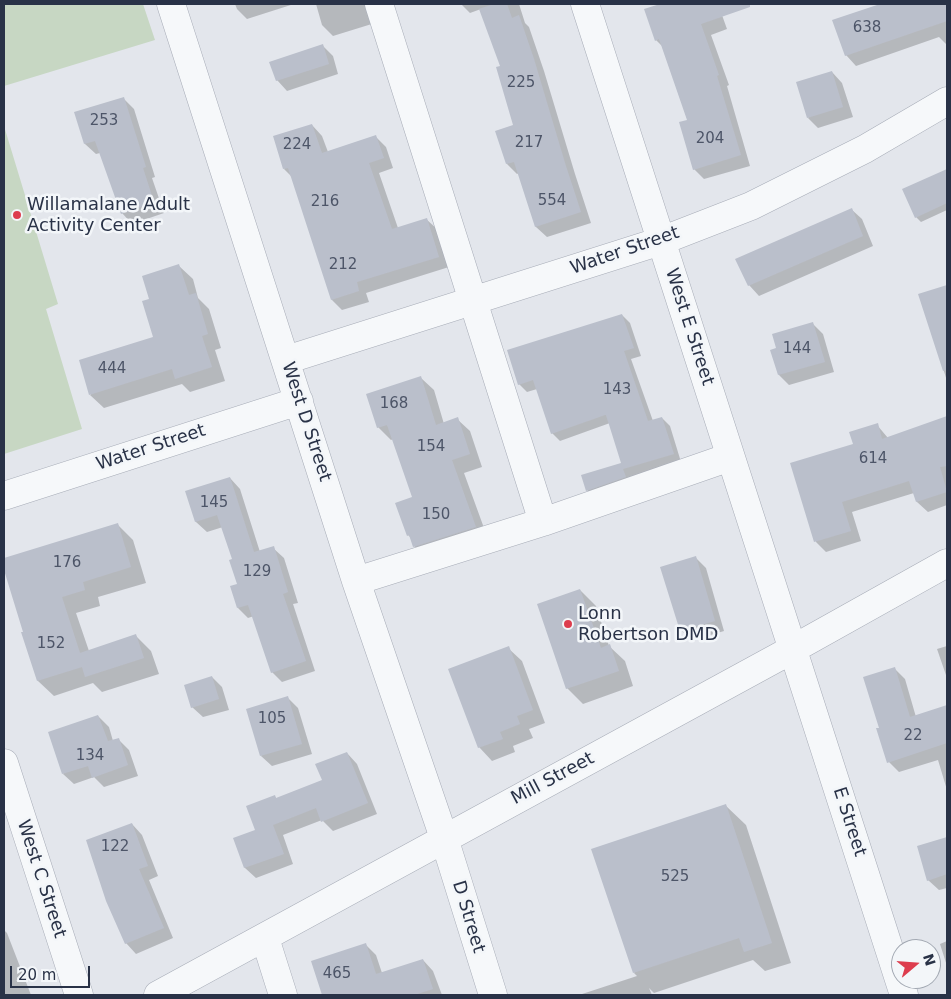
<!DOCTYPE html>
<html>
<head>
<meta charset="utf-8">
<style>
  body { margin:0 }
  #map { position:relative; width:951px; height:999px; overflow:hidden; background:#e3e6ec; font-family:"DejaVu Sans",sans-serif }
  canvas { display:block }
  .frame { position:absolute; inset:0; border:5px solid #293247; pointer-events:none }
  .north { position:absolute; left:891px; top:939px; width:50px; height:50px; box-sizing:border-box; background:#f3f6f9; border:1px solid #a2a8b2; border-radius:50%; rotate:72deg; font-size:14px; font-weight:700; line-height:20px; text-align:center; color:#293247 }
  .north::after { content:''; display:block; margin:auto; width:18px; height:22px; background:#dd3d4e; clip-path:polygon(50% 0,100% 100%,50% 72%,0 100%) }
  .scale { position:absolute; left:10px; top:966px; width:80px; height:22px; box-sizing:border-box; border:2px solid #293247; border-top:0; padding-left:6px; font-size:15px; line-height:18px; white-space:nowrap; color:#293247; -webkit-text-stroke:4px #f3f6f9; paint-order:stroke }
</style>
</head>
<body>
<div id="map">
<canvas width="951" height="999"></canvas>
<div class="frame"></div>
<div class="north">N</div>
<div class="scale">20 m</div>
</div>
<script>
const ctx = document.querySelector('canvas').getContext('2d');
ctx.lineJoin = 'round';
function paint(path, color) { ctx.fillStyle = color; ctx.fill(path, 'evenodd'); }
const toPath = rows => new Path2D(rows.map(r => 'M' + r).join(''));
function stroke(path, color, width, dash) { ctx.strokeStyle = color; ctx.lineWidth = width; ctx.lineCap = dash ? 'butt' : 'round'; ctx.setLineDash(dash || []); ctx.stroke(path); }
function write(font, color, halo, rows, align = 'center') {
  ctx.font = font + ' "DejaVu Sans",sans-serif'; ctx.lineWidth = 5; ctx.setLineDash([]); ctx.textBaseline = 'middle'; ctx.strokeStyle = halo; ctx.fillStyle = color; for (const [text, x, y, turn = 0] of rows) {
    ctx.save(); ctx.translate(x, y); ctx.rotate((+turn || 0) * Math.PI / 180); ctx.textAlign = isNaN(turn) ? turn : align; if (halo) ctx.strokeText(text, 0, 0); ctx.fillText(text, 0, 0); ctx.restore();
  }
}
const green = toPath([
  [4,4,143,4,155,40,4,86],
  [4,126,58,304,46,309,82,429,4,454]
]);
const shadow = toPath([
  [235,4,294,4,247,19,237,9],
  [316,4,370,4,375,23,333,36,322,25],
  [461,4,519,4,525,23,529,27,544,71,575,174,591,223,547,237,536,227,519,173,517,174,507,164,515,126,501,67,481,9,470,13],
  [664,4,718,4,727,29,711,35,729,85,727,86,750,166,704,179,694,169,688,121,662,46,656,40,646,10],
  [884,4,947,4,947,45,939,37,856,66,846,55,834,21],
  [323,46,333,56,338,74,287,91,277,80],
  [832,72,842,83,853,117,818,128,808,118],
  [123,98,134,109,155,177,152,178,164,213,132,224,122,213,100,153,96,154,85,144,76,113],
  [312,125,322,136,328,152,376,137,386,147,393,168,379,173,398,228,426,219,437,229,449,267,366,293,369,302,342,310,332,300,293,178,284,169],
  [947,170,947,210,921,222,916,217,904,190],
  [851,209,862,219,873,246,759,296,749,285],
  [179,266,193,279,198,298,209,309,221,348,215,350,225,381,190,392,182,384,104,408,90,395,155,338,151,300],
  [947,286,947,381,920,295],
  [622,315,630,323,641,356,631,359,653,421,662,418,670,426,681,462,595,498,587,490,622,463,610,423,560,441,552,433,537,389,527,392,519,384],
  [813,324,823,334,834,372,789,385,779,375,777,349],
  [421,378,434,390,444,424,457,419,470,431,482,467,464,473,488,539,427,558,414,546,412,539,408,535,413,498,393,439,391,440,378,427],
  [947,417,947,505,928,512,917,502,914,493,852,512,861,541,826,552,816,542,791,464,854,445,877,425,888,438],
  [230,478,240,489,260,552,273,548,284,558,298,603,293,604,315,671,282,682,272,672,254,616,248,618,238,608,239,585,233,560,223,527,207,532,196,522,187,492],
  [118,525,133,540,146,583,98,597,100,606,76,613,89,651,136,636,151,651,159,674,102,692,93,683,54,696,38,681,4,565,4,559],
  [695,557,706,568,724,631,691,641,681,630],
  [580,590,596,606,609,646,625,661,633,686,583,704,567,688],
  [947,646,947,678,937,649],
  [508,648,522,661,545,723,529,729,533,738,513,746,515,752,492,761,479,747],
  [895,669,905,679,916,717,947,707,947,790,938,760,899,772,889,762,880,728],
  [212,677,222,687,229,710,203,717,192,707],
  [288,698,298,708,312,754,272,766,261,756],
  [98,716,109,727,113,741,118,739,129,750,138,776,104,787,94,777,74,784,63,774],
  [347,753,357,764,377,814,333,831,322,820,283,835,293,864,256,878,245,868,234,839,257,831,275,797,277,799,324,781],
  [725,805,746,825,791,963,765,971,753,960,654,993,649,988,652,995,579,995,637,976,634,973],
  [132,824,142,835,158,876,149,880,173,938,136,954,126,943],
  [947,838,947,888,939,890,928,880,918,847],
  [4,930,7,933,31,995,4,995],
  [947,941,947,966,940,944],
  [366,945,376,955,382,973,423,960,433,971,442,995,323,995,312,962]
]);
const building = toPath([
  [494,4,507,4,512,18,519,15,534,59,565,163,581,212,535,227,514,162,506,164,495,131,513,125,496,67,500,66,479,9],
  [660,4,750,4,750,7,701,24,719,75,717,76,741,155,693,170,679,122,687,120,659,39,655,41,644,9],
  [880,4,947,4,947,21,845,56,832,20],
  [323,44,329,64,276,81,269,62],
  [832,71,843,107,807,118,796,82],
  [124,97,146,167,143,168,154,202,121,214,95,141,84,144,74,112],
  [312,124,322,153,376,135,384,158,369,163,392,229,427,218,439,257,357,282,359,291,331,300,288,168,283,169,273,136],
  [947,169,947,203,915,218,902,189],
  [852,208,863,236,748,286,735,259],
  [179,264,189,295,196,293,208,334,202,336,212,367,175,379,172,369,89,395,79,360,153,337,142,301,149,299,142,276],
  [947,285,947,370,943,371,918,294],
  [622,314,634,348,624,351,648,421,662,417,674,454,623,469,626,477,586,491,581,475,621,463,606,415,605,415,551,434,533,380,518,385,507,350],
  [813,322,825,362,778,375,770,350,776,348,772,334],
  [421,376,436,425,458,417,470,454,452,460,476,527,413,547,409,535,407,536,395,503,412,497,387,425,377,428,366,394],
  [947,416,947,466,940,467,947,492,916,502,909,481,842,502,851,531,814,542,790,463,853,444,849,432,878,423,882,439],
  [230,477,254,552,274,546,288,592,283,594,306,661,271,673,248,605,237,608,230,586,237,584,229,560,232,559,217,515,195,522,185,491],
  [118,523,131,567,83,582,85,590,62,597,80,653,136,634,144,658,85,677,82,667,37,681,21,632,23,632,4,570,4,558],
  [696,556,715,621,680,631,660,567],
  [580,589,601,648,610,644,619,671,566,689,537,604],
  [509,646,533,710,517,716,520,724,500,732,503,739,478,748,448,669],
  [895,667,910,717,947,705,947,743,887,763,876,728,879,728,863,677],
  [212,676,219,699,191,708,184,685],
  [288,696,302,744,260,756,246,709],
  [98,715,108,741,119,738,128,765,92,778,88,766,62,774,48,732],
  [347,752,368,803,321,822,316,808,273,825,284,854,244,868,233,838,255,830,246,806,275,795,276,798,322,780,315,764],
  [726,804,772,943,744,952,739,938,633,973,591,849],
  [132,823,148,866,139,869,164,928,125,944,106,901,86,840],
  [947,837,947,874,927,881,917,846],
  [366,943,376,974,423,959,433,989,414,995,322,995,311,961]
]);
const minor = toPath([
  [171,4,356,581,444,838,493,995],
  [379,4,543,522],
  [585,4,904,995],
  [286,360,661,241,751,206,865,149,947,101],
  [4,496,299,401],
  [356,581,543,522,730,457],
  [4,763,79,995],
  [265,938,283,995],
  [158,995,793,649,947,563]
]);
const markers = [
  [17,215,5,"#dd3d4e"],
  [568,624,5,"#dd3d4e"]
];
const numberNames = [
  ["638",867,28],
  ["225",521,83],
  ["253",104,121],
  ["204",710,139],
  ["217",529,143],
  ["224",297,145],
  ["554",552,201],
  ["216",325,202],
  ["212",343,265],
  ["144",797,349],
  ["444",112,369],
  ["143",617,390],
  ["168",394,404],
  ["154",431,447],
  ["614",873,459],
  ["145",214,503],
  ["150",436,515],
  ["176",67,563],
  ["129",257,572],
  ["152",51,644],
  ["105",272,719],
  ["22",913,736],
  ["134",90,756],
  ["122",115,847],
  ["525",675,877],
  ["465",337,974]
];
const poiNames = [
  ["Willamalane Adult",27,205],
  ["Activity Center",27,226],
  ["Lonn",578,614],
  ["Robertson DMD",578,635]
];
const streetNames = [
  ["Water Street",625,251,-19],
  ["West E Street",689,327,72],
  ["West D Street",306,422,72],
  ["Water Street",151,448,-18],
  ["Mill Street",553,779,-28],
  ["E Street",849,822,72],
  ["West C Street",41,879,72],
  ["D Street",468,917,73]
];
paint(green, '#c7d7c3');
paint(shadow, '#0003');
paint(building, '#babfcb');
stroke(minor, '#a7acb7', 29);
stroke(minor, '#f6f8fa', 28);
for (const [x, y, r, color] of markers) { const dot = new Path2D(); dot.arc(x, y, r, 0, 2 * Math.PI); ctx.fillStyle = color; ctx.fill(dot); stroke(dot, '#f3f6f9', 2); }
write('15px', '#4d5568', null, numberNames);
write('18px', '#293247', '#f3f6f9', poiNames, 'left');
write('18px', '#293247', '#f3f6f9', streetNames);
</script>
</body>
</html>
